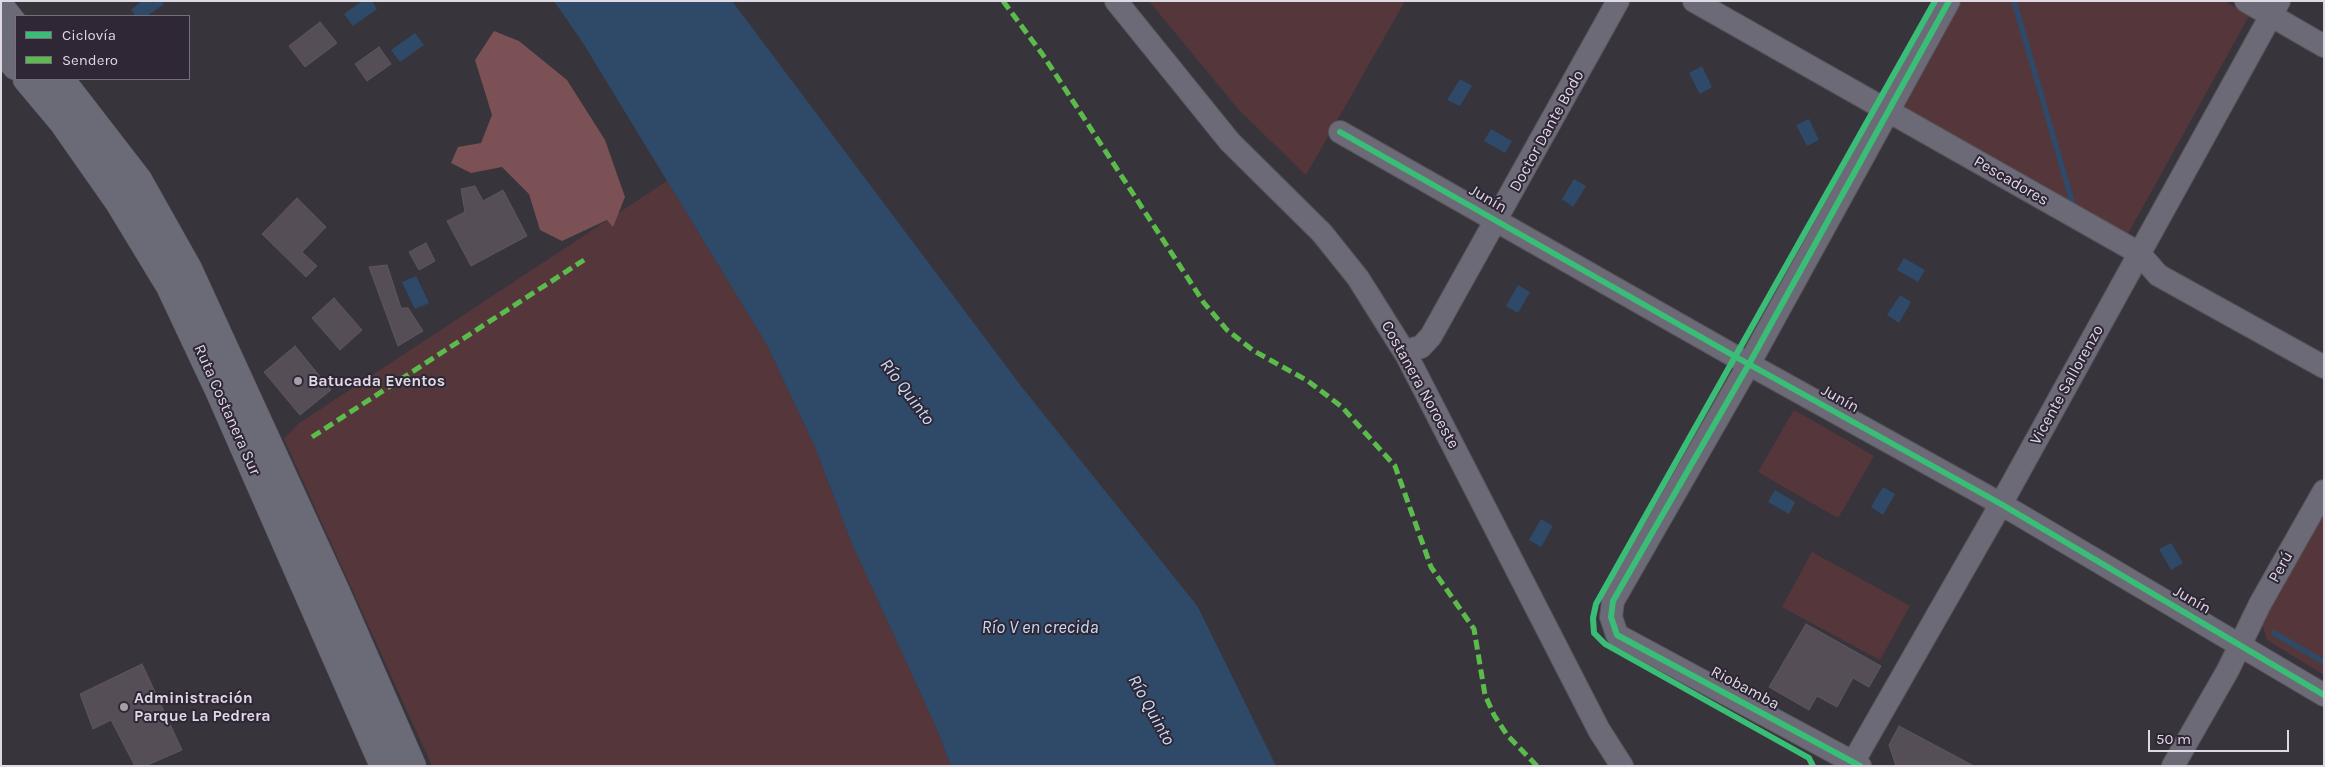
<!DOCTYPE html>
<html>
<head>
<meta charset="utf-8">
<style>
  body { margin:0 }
  #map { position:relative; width:2325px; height:767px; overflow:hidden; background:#38343c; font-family:Karla,sans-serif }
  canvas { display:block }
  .frame { position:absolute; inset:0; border:2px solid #dfd9e4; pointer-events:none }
  .legend { position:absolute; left:15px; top:15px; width:175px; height:65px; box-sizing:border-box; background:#2f2636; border:1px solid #756e7c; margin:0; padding:6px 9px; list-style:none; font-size:15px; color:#dfd9e4 }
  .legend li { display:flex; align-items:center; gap:10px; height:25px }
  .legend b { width:25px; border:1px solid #756e7c }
  .scale { position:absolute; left:2148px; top:730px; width:141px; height:22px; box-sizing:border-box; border:2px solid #dfd9e4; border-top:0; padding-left:6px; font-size:15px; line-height:18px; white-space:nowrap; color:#dfd9e4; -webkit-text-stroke:4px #2f2636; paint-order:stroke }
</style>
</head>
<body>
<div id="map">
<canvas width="2325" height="767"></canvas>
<div class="frame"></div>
<ul class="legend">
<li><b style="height:6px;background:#3abd76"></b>Ciclovía</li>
<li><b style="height:6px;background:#5cbc4b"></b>Sendero</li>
</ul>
<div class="scale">50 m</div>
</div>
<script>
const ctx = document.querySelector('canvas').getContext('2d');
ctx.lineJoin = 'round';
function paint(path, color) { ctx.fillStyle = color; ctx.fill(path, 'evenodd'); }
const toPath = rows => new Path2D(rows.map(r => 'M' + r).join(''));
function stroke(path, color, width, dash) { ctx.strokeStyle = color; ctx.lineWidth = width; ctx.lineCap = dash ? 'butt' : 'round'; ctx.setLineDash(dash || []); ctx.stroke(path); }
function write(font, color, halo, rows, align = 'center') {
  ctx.font = font + ' Karla,sans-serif'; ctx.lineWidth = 4; ctx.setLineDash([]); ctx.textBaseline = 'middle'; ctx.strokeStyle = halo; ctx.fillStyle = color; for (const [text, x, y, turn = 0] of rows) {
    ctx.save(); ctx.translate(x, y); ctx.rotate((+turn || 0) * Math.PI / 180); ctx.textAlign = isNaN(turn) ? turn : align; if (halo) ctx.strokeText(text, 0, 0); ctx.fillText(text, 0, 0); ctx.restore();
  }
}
const green = toPath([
  [1149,1,1405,1,1306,175,1239,110],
  [1962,1,2225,1,2249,16,2126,237,1903,109],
  [667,181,767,345,815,447,852,544,937,729,951,766,432,766,284,439,298,424],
  [1794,410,1874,456,1838,518,1758,472],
  [2324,515,2324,675,2267,640,2262,623],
  [1812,552,1910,606,1880,660,1782,607]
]);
const forest = toPath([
  [494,31,519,41,567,80,605,140,625,197,613,227,607,220,562,241,540,230,529,194,502,167,471,173,451,163,458,147,481,143,492,115,475,60]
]);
const water = toPath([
  [142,1,162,1,164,4,147,16,136,16,131,10],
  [362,1,372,1,377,9,353,26,344,14],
  [554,1,732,1,1021,386,1198,607,1276,766,951,766,937,729,852,544,815,447,767,345,583,43],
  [415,33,424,45,400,62,391,50],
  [1702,66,1712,87,1700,94,1689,73],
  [1460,79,1472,86,1460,106,1447,100],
  [1809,119,1819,140,1807,146,1796,125],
  [1491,129,1512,141,1505,153,1484,141],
  [1574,179,1586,186,1573,207,1562,199],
  [1904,258,1925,270,1918,282,1897,270],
  [416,276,429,303,415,309,402,282],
  [1518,285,1530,292,1518,313,1506,306],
  [1900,295,1911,302,1899,323,1887,315],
  [1883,487,1895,494,1883,515,1871,507],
  [1775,490,1795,502,1789,514,1768,502],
  [1541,519,1553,526,1541,547,1529,540],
  [2171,543,2183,563,2171,570,2159,549]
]);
const stream = toPath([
  [2014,1,2074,208],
  [2274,633,2324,662]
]);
const building = toPath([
  [320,22,337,43,305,67,289,46,320,22],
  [379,47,391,64,367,81,355,64,379,47],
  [475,186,483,201,503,190,527,236,471,266,447,221,465,212,461,189,475,186],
  [297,198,326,227,302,252,317,266,306,277,262,234,297,198],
  [426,243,435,261,419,270,409,252,426,243],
  [387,265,401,308,408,308,423,331,398,346,369,267,387,265],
  [334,298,362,330,340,350,312,318,334,298],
  [295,346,331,390,300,415,264,372,295,346],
  [1806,624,1881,666,1869,687,1853,678,1837,707,1817,696,1809,710,1769,687,1806,624],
  [142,664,182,750,145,766,135,766,111,720,93,729,80,694,142,664],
  [1899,726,1974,766,1896,766,1889,745,1899,726]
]);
const minor = toPath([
  [1116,1,1230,142,1322,233,1358,278,1407,356,1599,730,1622,766],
  [1694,1,2139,253,2158,275,2324,367],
  [2246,1,2324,46],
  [1340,132,1736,357,2001,504,2324,695],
  [1404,351,1421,347,1431,336,1618,1],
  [1851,766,2001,504,2279,1],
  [1860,766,1617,635,1611,617,1613,601,1749,364,1949,1],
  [2173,766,2228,670,2260,604,2324,491]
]);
const primary = toPath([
  [1,8,16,27],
  [1,47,16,66],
  [27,79,63,122,119,202,170,286,219,390,384,766],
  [60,79,138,180,188,269,336,592,412,766]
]);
const quiet = toPath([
  [1003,1,1043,55,1204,303,1227,330,1254,351,1308,381,1342,407,1395,466,1431,567,1474,629,1485,695,1494,715,1507,735,1537,766],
  [312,437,584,260]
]);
const cycleway = toPath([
  [1340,132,1736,357,2001,504,2324,695],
  [1813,766,1809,758,1605,644,1594,633,1593,618,1596,604,1935,1],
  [1860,766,1617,635,1611,617,1613,601,1749,364,1949,1]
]);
const markers = [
  [298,381,5,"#a59fa9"],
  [124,707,5,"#a59fa9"]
];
const streetNames = [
  ["Doctor Dante Bodo",1547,131,-61],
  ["Pescadores",2011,181,30],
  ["Junín",1488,199,30],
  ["Costanera Noroeste",1420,385,61],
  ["Vicente Sallorenzo",2067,385,-61],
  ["Junín",1840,399,29],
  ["Ruta Costanera Sur",227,410,66],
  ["Perú",2281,567,-61],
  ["Junín",2192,600,30],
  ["Riobamba",1745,688,28]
];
const poiNames = [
  ["Batucada Eventos",308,381],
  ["Administración",134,698],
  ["Parque La Pedrera",134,716]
];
const waterNames = [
  ["Río Quinto",907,392,53],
  ["Río V en crecida",1040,628],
  ["Río Quinto",1151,710,61]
];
paint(green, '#55373b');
paint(forest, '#7b5156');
paint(water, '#2e4a68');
stroke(stream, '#2e4a68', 5.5);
paint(building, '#564e56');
stroke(building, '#5d575d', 1);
stroke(minor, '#565359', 24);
stroke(primary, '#565359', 29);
stroke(minor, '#6b6a76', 22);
stroke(primary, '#6b6b78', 28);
stroke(quiet, '#5cbc4b', 5, [10, 5]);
stroke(cycleway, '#3abd76', 6);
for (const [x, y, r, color] of markers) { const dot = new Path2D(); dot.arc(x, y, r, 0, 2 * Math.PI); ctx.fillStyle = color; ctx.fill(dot); stroke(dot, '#2f2636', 2); }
write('16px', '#dfd9e4', '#2f2636', streetNames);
write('bold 16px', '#dfd9e4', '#2f2636', poiNames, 'left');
write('italic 18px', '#c9def5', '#2f2636', waterNames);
</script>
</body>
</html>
